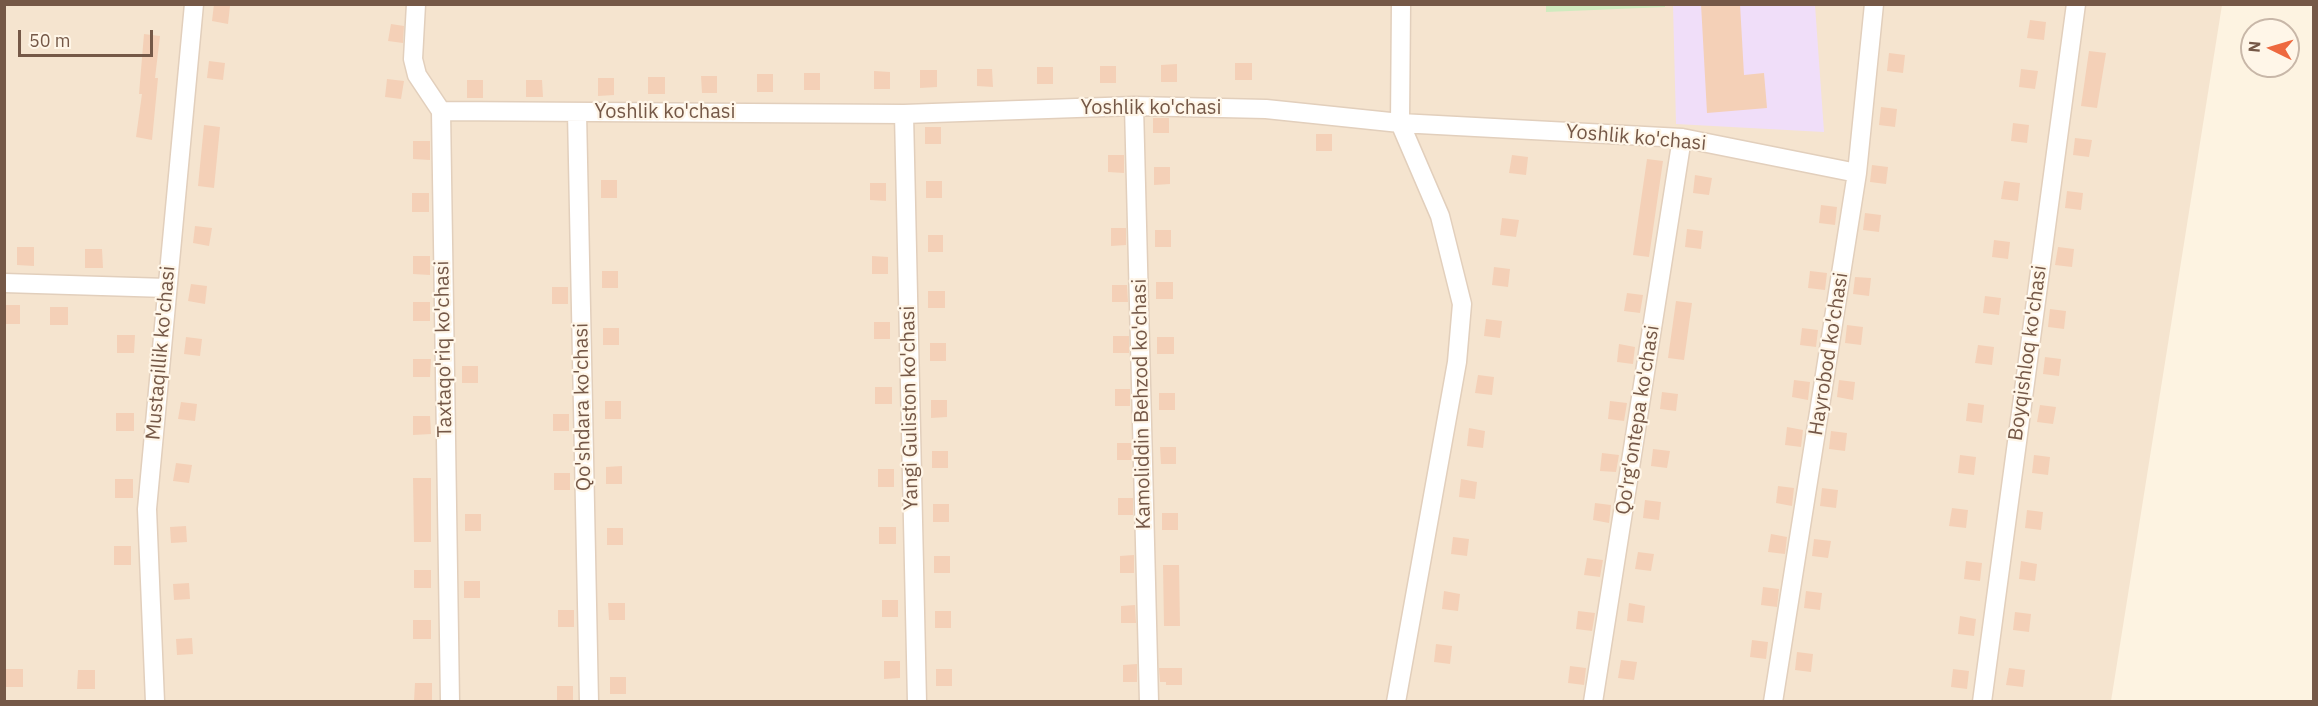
<!DOCTYPE html>
<html>
<head>
<meta charset="utf-8">
<style>
  body { margin:0 }
  #map { position:relative; width:2318px; height:706px; overflow:hidden; background:#fdf3e1; font-family:"IBM Plex Sans",sans-serif }
  canvas { display:block }
  .frame { position:absolute; inset:0; border:6px solid #755847; pointer-events:none }
  .north { position:absolute; left:2240px; top:18px; width:60px; height:60px; box-sizing:border-box; background:#fff6e8; border:2px solid #c8b7a8; border-radius:50%; rotate:275deg; font-size:16px; font-weight:700; line-height:24px; text-align:center; color:#755847 }
  .north::after { content:''; display:block; margin:auto; width:21px; height:27px; background:#ee693f; clip-path:polygon(50% 0,100% 100%,50% 72%,0 100%) }
  .scale { position:absolute; left:18px; top:30px; width:135px; height:27px; box-sizing:border-box; border:3px solid #755847; border-top:0; padding-left:8px; font-size:18px; line-height:21px; white-space:nowrap; color:#755847; -webkit-text-stroke:4px #fff6e8; paint-order:stroke }
</style>
</head>
<body>
<div id="map">
<canvas width="2318" height="706"></canvas>
<div class="frame"></div>
<div class="north">N</div>
<div class="scale">50 m</div>
</div>
<script>
const ctx = document.querySelector('canvas').getContext('2d');
ctx.lineJoin = 'round';
function paint(path, color) { ctx.fillStyle = color; ctx.fill(path, 'evenodd'); }
const toPath = rows => new Path2D(rows.map(r => 'M' + r).join(''));
function stroke(path, color, width, dash) { ctx.strokeStyle = color; ctx.lineWidth = width; ctx.lineCap = dash ? 'butt' : 'round'; ctx.setLineDash(dash || []); ctx.stroke(path); }
function write(font, color, halo, rows, align = 'center') {
  ctx.font = font + ' "IBM Plex Sans",sans-serif'; ctx.lineWidth = 4.5; ctx.setLineDash([]); ctx.textBaseline = 'middle'; ctx.strokeStyle = halo; ctx.fillStyle = color; for (const [text, x, y, turn = 0] of rows) {
    ctx.save(); ctx.translate(x, y); ctx.rotate((+turn || 0) * Math.PI / 180); ctx.textAlign = isNaN(turn) ? turn : align; if (halo) ctx.strokeText(text, 0, 0); ctx.fillText(text, 0, 0); ctx.restore();
  }
}
const residential = toPath([
  [4,5,2222,5,2111,701,5,701]
]);
const education = toPath([
  [1673,5,1815,5,1824,132,1676,124]
]);
const green = toPath([
  [1665,4,1665,7,1546,12,1546,5]
]);
const building = toPath([
  [214,4,230,6,228,24,212,21],
  [1701,4,1740,4,1744,75,1764,73,1767,108,1707,113],
  [2030,20,2046,22,2044,40,2027,38],
  [391,24,404,26,403,43,388,41],
  [144,34,160,36,155,78,158,78,152,140,136,137,142,94,139,94],
  [2089,51,2106,53,2097,108,2081,106],
  [1889,53,1905,55,1903,73,1887,71],
  [209,61,225,63,223,80,207,78],
  [1235,63,1252,63,1252,80,1235,80],
  [1177,64,1177,82,1161,82,1161,65],
  [1100,66,1116,66,1116,83,1100,83],
  [1037,67,1053,67,1053,84,1037,84],
  [977,69,992,69,993,87,977,86],
  [2021,69,2038,71,2035,89,2019,87],
  [920,70,937,70,937,87,920,88],
  [874,71,890,72,890,89,874,89],
  [804,73,820,73,820,90,804,90],
  [757,74,773,74,773,92,757,92],
  [701,76,717,76,717,93,702,93],
  [648,77,665,77,665,94,648,94],
  [598,78,614,78,614,95,598,96],
  [387,79,404,81,401,99,385,97],
  [467,80,483,80,483,98,467,98],
  [526,80,542,80,543,97,526,97],
  [1881,107,1897,109,1895,127,1879,125],
  [1153,118,1169,118,1169,133,1153,133],
  [2013,123,2029,125,2027,143,2011,141],
  [204,125,220,127,214,188,198,186],
  [925,127,941,127,941,144,925,144],
  [1316,134,1332,134,1332,151,1316,151],
  [2075,138,2092,140,2089,157,2073,155],
  [413,141,430,141,430,160,413,159],
  [1108,155,1124,155,1124,173,1108,172],
  [1512,155,1528,157,1526,175,1509,173],
  [1647,159,1663,161,1649,257,1633,255],
  [1872,165,1888,167,1886,184,1870,182],
  [1154,167,1170,167,1170,184,1154,185],
  [1695,175,1712,178,1709,195,1693,193],
  [601,180,617,180,617,198,601,198],
  [926,181,942,181,942,198,926,198],
  [2004,181,2020,183,2018,201,2001,199],
  [870,183,886,183,886,201,870,200],
  [2067,191,2083,193,2081,210,2065,208],
  [412,193,429,193,429,212,412,212],
  [1821,205,1837,207,1835,225,1819,223],
  [1865,213,1881,215,1879,232,1863,230],
  [1502,218,1519,220,1516,237,1500,235],
  [195,226,212,228,209,246,193,243],
  [1111,228,1126,228,1126,245,1111,246],
  [1687,229,1703,231,1701,249,1685,247],
  [1155,230,1171,230,1171,247,1155,247],
  [928,235,943,235,943,252,928,252],
  [1994,240,2010,242,2008,259,1992,257],
  [17,247,34,247,34,266,17,265],
  [2058,247,2074,249,2072,267,2055,265],
  [85,249,102,249,103,268,85,268],
  [413,256,430,256,430,275,413,274],
  [872,256,888,257,888,274,872,274],
  [1494,267,1510,269,1508,287,1492,285],
  [602,271,618,271,618,288,602,288],
  [1810,271,1827,273,1825,290,1808,288],
  [1855,277,1871,278,1869,296,1853,294],
  [1156,282,1173,282,1173,299,1156,299],
  [191,284,207,286,205,304,188,301],
  [1112,285,1127,285,1128,302,1112,302],
  [552,287,568,287,568,304,552,304],
  [928,291,945,291,945,308,928,308],
  [1627,293,1643,295,1640,313,1624,311],
  [1985,296,2001,298,1999,315,1983,313],
  [1676,301,1692,303,1684,360,1668,358],
  [413,302,430,302,430,321,413,321],
  [4,305,20,305,20,324,4,324],
  [50,307,68,307,68,325,50,325],
  [2050,309,2066,311,2064,329,2048,327],
  [1486,319,1502,321,1500,338,1484,336],
  [874,322,890,322,890,339,874,339],
  [1847,325,1863,327,1861,345,1845,343],
  [603,328,619,328,619,345,603,345],
  [1802,328,1818,330,1816,347,1800,345],
  [117,335,135,335,134,353,117,353],
  [1113,336,1129,336,1129,353,1113,353],
  [186,337,202,339,200,356,184,354],
  [1157,337,1174,337,1174,354,1157,354],
  [930,343,946,343,946,361,930,361],
  [1619,344,1635,347,1633,364,1617,362],
  [1978,345,1994,347,1992,365,1975,363],
  [2045,357,2061,359,2059,376,2043,374],
  [413,359,431,359,430,377,413,377],
  [462,366,478,366,478,383,462,383],
  [1478,375,1494,377,1492,395,1475,393],
  [1794,380,1810,382,1808,400,1792,397],
  [1839,380,1855,382,1853,400,1837,397],
  [875,387,892,387,892,404,875,404],
  [1115,389,1130,389,1130,406,1115,406],
  [1662,392,1678,394,1676,411,1660,409],
  [1159,393,1175,393,1175,410,1159,410],
  [931,400,947,400,947,417,931,418],
  [605,401,621,401,621,419,605,419],
  [1610,401,1627,403,1624,421,1608,419],
  [181,402,197,404,195,421,178,419],
  [1968,403,1984,405,1982,423,1966,421],
  [2040,405,2056,407,2053,424,2037,422],
  [116,413,134,413,134,431,116,431],
  [553,414,569,414,569,431,553,431],
  [413,416,430,416,431,434,413,435],
  [1787,427,1803,430,1801,447,1785,445],
  [1469,428,1485,431,1483,448,1467,446],
  [1831,431,1847,433,1845,451,1829,449],
  [1117,443,1131,443,1132,460,1117,460],
  [1160,447,1176,447,1176,464,1161,464],
  [1653,449,1670,451,1667,468,1651,466],
  [932,451,948,451,948,468,932,468],
  [1602,453,1619,455,1616,472,1600,471],
  [1960,455,1976,457,1974,475,1958,473],
  [2034,455,2050,457,2048,475,2032,473],
  [176,463,192,465,189,483,173,481],
  [622,466,622,484,606,484,606,467],
  [878,469,894,469,894,487,878,487],
  [554,473,570,473,570,490,554,490],
  [413,478,431,478,431,542,414,542],
  [115,479,133,479,133,498,115,498],
  [1461,479,1477,482,1475,499,1459,497],
  [1778,486,1794,488,1792,506,1776,503],
  [1822,488,1838,490,1836,508,1820,506],
  [1118,498,1133,498,1133,515,1118,515],
  [1645,500,1661,502,1659,520,1643,518],
  [1595,503,1611,505,1609,523,1593,520],
  [933,504,949,504,949,522,933,522],
  [1952,508,1968,510,1966,528,1949,526],
  [2027,510,2043,512,2041,530,2025,528],
  [1162,513,1178,513,1178,530,1162,530],
  [465,514,481,514,481,531,465,531],
  [186,526,187,542,171,543,170,527],
  [879,527,896,527,896,544,879,544],
  [607,528,623,528,623,545,607,545],
  [1771,534,1787,537,1785,554,1768,552],
  [1453,537,1469,539,1467,556,1451,554],
  [1814,539,1831,541,1828,558,1812,556],
  [114,546,131,546,131,565,114,565],
  [1638,552,1654,554,1651,571,1635,569],
  [1134,555,1134,573,1120,573,1120,556],
  [934,556,950,556,950,573,934,573],
  [1587,558,1603,560,1600,577,1584,575],
  [1966,561,1982,563,1980,581,1964,579],
  [2021,561,2037,564,2035,581,2019,579],
  [1163,565,1179,565,1180,626,1164,626],
  [414,570,431,570,431,588,414,588],
  [464,581,480,581,480,598,464,598],
  [189,583,190,599,174,600,173,584],
  [1763,587,1779,589,1777,607,1761,605],
  [1444,591,1460,594,1458,611,1442,609],
  [1806,591,1822,593,1820,610,1804,608],
  [882,600,898,600,898,617,882,617],
  [608,603,625,603,625,620,609,620],
  [1629,603,1645,606,1643,623,1627,621],
  [1135,605,1136,623,1121,623,1121,606],
  [558,610,574,610,574,627,558,627],
  [935,611,951,611,951,628,935,628],
  [1578,611,1595,613,1592,631,1576,629],
  [2015,612,2031,614,2029,632,2013,630],
  [1960,616,1976,619,1974,636,1958,634],
  [413,620,431,620,431,639,413,639],
  [192,638,193,654,177,655,176,639],
  [1752,640,1768,642,1766,659,1750,657],
  [1436,644,1452,646,1450,664,1434,662],
  [1797,652,1813,654,1811,672,1795,670],
  [1621,660,1637,662,1634,680,1618,678],
  [884,661,900,661,900,678,884,679],
  [1137,664,1137,682,1123,682,1123,665],
  [1570,666,1586,668,1584,685,1568,683],
  [1159,668,1182,668,1182,685,1166,685,1166,682,1160,682],
  [2009,668,2025,670,2023,687,2006,685],
  [6,669,23,669,23,687,6,687],
  [936,669,952,669,952,686,936,686],
  [1953,669,1969,671,1967,689,1951,687],
  [78,670,95,670,95,689,77,689],
  [610,677,626,677,626,694,610,694],
  [415,683,432,683,432,701,414,701],
  [557,686,573,686,573,702,557,702]
]);
const minor = toPath([
  [416,4,413,59,417,75,441,111,450,702],
  [1134,106,1149,702],
  [441,111,904,114,1134,106,1266,109,1400,123,1682,138,1857,173],
  [577,112,589,702],
  [904,114,917,702],
  [4,283,167,288],
  [155,702,147,509,194,4],
  [1396,702,1457,362,1462,304,1440,216,1400,123,1401,4],
  [1593,702,1682,138],
  [1773,702,1857,173,1874,4],
  [1982,702,2076,4]
]);
const streetNames = [
  ["Yoshlik ko'chasi",1151,108],
  ["Yoshlik ko'chasi",665,112],
  ["Yoshlik ko'chasi",1636,138,5],
  ["Taxtaqo'riq ko'chasi",444,349,-91],
  ["Mustaqillik ko'chasi",161,353,-85],
  ["Boyqishloq ko'chasi",2028,353,-82],
  ["Hayrobod ko'chasi",1829,354,-81],
  ["Kamoliddin Behzod ko'chasi",1142,404,-91],
  ["Qo'shdara ko'chasi",583,407,-91],
  ["Yangi Guliston ko'chasi",910,408,-91],
  ["Qo'rg'ontepa ko'chasi",1638,420,-81]
];
paint(residential, '#f5e4cf');
paint(education, '#f0def9');
paint(green, '#d0ebbf');
paint(building, '#f4d0b7');
stroke(minor, '#e2cfbc', 21);
stroke(minor, '#fff', 18);
write('20px', '#755847', '#fff6e8', streetNames);
</script>
</body>
</html>
